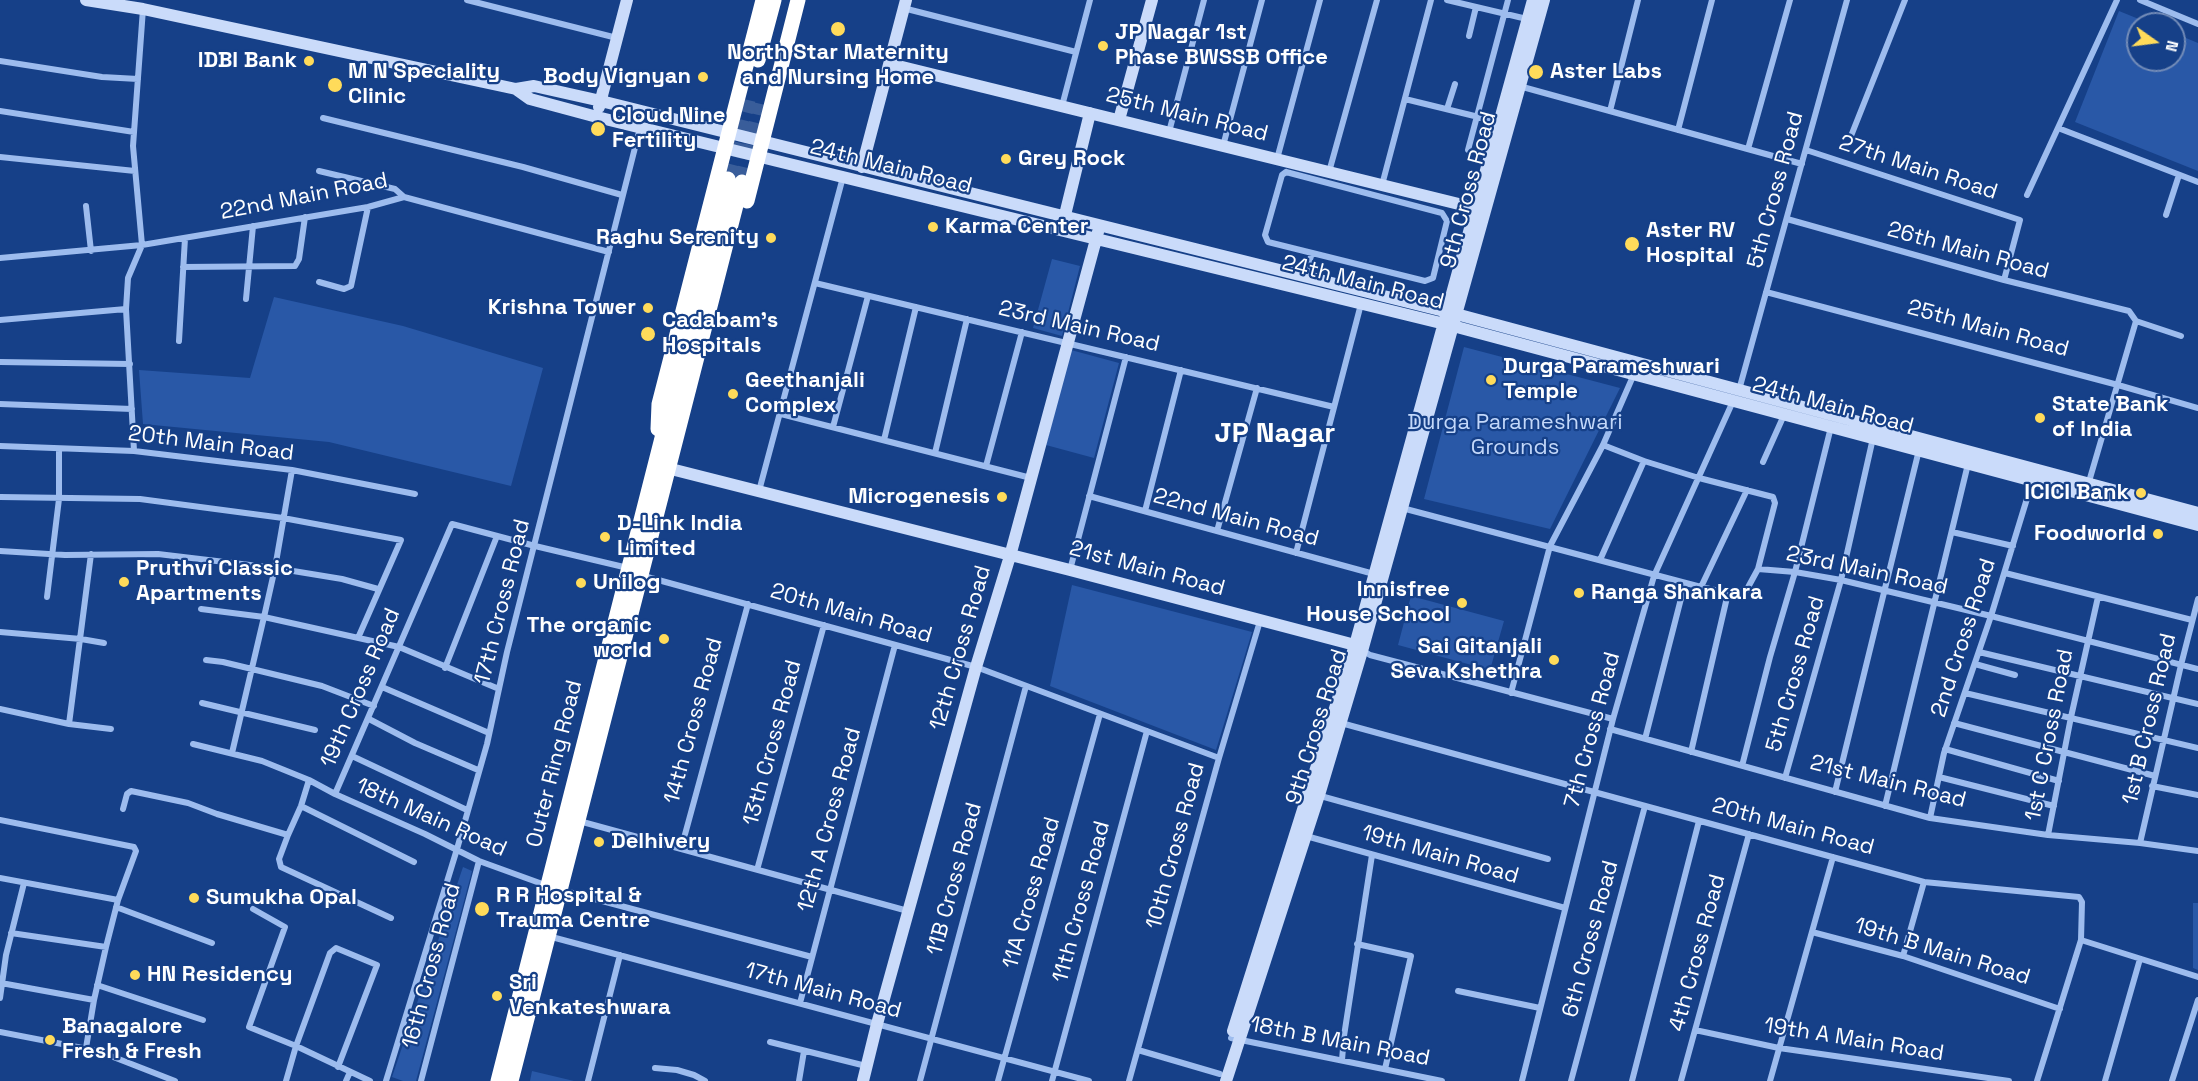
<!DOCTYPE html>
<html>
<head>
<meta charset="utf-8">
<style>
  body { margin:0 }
  #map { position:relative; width:2198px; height:1081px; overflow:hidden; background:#164088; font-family:"Space Grotesk",sans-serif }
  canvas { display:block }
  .north { position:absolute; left:2126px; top:12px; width:60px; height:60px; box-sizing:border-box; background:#164088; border:2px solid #738cb8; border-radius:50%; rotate:104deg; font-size:16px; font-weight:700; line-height:24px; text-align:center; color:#fff }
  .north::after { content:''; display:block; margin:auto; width:21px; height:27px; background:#ffdb5a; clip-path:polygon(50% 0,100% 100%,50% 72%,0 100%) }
</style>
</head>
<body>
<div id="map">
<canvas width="2198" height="1081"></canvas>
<div class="north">N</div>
</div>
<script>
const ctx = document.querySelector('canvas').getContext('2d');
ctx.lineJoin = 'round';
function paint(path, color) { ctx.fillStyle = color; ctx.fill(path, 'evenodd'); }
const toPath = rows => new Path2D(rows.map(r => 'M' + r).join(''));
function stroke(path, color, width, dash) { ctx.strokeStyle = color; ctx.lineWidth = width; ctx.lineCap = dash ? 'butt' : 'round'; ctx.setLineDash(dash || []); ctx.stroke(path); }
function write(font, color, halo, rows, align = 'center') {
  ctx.font = font + ' "Space Grotesk",sans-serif'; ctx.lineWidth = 4.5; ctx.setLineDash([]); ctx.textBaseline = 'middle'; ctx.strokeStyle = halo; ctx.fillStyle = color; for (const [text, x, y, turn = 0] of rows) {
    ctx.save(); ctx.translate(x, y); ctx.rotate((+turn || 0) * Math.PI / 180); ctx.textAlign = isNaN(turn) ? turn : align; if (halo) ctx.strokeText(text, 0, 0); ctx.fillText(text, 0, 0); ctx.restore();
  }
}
const green = toPath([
  [2119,11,2151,24,2138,24,2138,60,2174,60,2174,33,2198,43,2198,171,2075,122],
  [1052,259,1080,266,1062,336,1033,328],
  [274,297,403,326,543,368,511,486,329,442,143,424,139,370,250,378],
  [1464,347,1620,388,1550,529,1424,499],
  [1071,350,1119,363,1094,458,1046,445],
  [1072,585,1252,632,1216,750,1050,686],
  [1411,596,1504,621,1490,670,1398,645],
  [463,867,472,871,416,1081,403,1081,392,1077],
  [2193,903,2198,903,2198,970,2193,968],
  [532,1071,574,1081,530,1081]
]);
const highwayTunnel = toPath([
  [728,179,748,100],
  [742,182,761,104]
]);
const street = toPath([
  [467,0,617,38],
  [1447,0,1527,19],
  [2140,0,2198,24],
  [903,8,1076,52],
  [1469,36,1476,7],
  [0,61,102,77,138,79],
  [1519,86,1802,164],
  [1405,99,1499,122],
  [1062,106,1090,0],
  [1447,109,1455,84],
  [0,111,134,132],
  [1610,111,1638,0],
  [323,118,523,167,622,195],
  [2058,128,2198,182],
  [1678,130,1712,0],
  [1169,132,1204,0],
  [1851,136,1905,0],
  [1223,146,1262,0],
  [1748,149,1790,0],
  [1468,150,1508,0],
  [1806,150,2020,220,2004,280],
  [0,157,135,171],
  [1277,159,1320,0],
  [319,171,395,189,404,197],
  [1286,172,1442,213,1447,221,1433,278,1425,281,1268,242,1265,235,1282,175,1286,172],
  [1329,172,1377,0],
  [1382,185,1431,0],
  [2027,195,2117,0],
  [86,206,91,251],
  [2166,215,2179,175],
  [1787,219,2004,280,2129,311,2136,321],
  [0,258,142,245,368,207,404,197,609,252],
  [183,267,295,266,299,259,305,217],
  [1305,276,1312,253],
  [319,282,344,289,351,286,368,207],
  [815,283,1334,407],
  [1766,292,2118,385,2198,408],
  [246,299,253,226],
  [0,320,126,309],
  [2136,321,2181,336],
  [179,341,185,238],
  [0,362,130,364],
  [1739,390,1847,0],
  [0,404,132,409],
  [781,414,1031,478],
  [833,427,868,296],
  [884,440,916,307],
  [0,446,134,451,292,470,415,494],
  [134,451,126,309,128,278,142,245,133,146,143,9],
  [935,453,967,319],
  [1763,462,1784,415],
  [986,466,1022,332],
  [292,470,275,568,264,617,399,647,499,689],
  [2088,485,2136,321],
  [759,491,843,177],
  [1089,496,1374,574],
  [0,497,140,499,283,518,401,540,358,638],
  [1402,508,1701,587,1728,593,1746,591,1758,569,1775,503,1773,497,1699,478,1644,461,1603,445],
  [1145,511,1181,370],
  [1217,531,1257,388],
  [1952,532,2013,546],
  [0,551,65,555,158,554,275,568,342,579,378,589],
  [1296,553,1361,304],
  [1600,560,1644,461],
  [1758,569,1795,572,1841,580,1991,616,2198,669],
  [1070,570,1126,357],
  [2005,573,2192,620],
  [640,575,976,667,1219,758],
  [1701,587,1747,490],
  [47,597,59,499,59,449],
  [201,609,264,617,232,753],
  [0,632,81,639,104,643],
  [1362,650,1370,655,1613,719],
  [1979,652,2198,704],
  [206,660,223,662,322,686,374,706],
  [1975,664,2015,675],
  [445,668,497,536],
  [382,687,489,733],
  [1511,693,1550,546,1603,445,1634,374],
  [1965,693,2198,748],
  [202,703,315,730],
  [0,709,69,724,111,729],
  [369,719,415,743,478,770],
  [1341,723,1924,882,2079,897,2082,902,2081,940,2037,1081],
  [1954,723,2155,776],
  [69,724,91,554],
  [1610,729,1930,818,2048,835,2140,843,2198,851],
  [1645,739,1685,583],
  [193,744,262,761,309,780,335,794,452,524,535,546,628,568],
  [1945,749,2059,781],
  [1691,752,1728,593],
  [352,756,467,810],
  [1742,766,1770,657,1795,572,1831,427],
  [1939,777,2054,806],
  [1785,778,1841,580,1873,438],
  [2152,786,2198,795],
  [1835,792,1919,450],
  [335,794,425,834,479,861,548,886],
  [1317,795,1548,859],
  [301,806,414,862],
  [1885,806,1968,464],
  [123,809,127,794,131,791,188,803,217,814,288,835,301,806,309,780],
  [1930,818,1944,753,1991,616,2033,479],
  [0,820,134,847,136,851,118,900],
  [579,821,908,911],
  [288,835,279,859,281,867,391,918],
  [2048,835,2071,717,2098,597],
  [1306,836,1565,908],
  [2140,843,2181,665,2198,599],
  [681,849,748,604],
  [757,870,824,625],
  [0,878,118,900,106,947],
  [561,890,812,957],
  [116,907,212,943],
  [253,909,285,927,249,1027,296,1046,370,1081],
  [1812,932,1903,956,2060,1009],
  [11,933,106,947,94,1000,86,1048],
  [548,936,1089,1081],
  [2081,940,2198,977],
  [1357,944,1411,956,1385,1069],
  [1903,956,1924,882],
  [1,983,94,1000],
  [97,985,203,1020],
  [1458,991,1540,1008],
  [0,998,6,955,24,883],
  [800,1003,895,645],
  [1695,1030,1779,1048,2009,1081],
  [0,1032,98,1051,175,1081],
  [1231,1038,1442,1081],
  [770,1042,866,1066],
  [1138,1050,1220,1074],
  [1342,1060,1344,1036,1372,855],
  [655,1068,677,1070,694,1075,705,1081],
  [286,1081,296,1046,330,953,336,948,377,965,338,1067],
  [346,1081,350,1072],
  [386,1081,457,849,487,744,507,652,640,128],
  [421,1081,479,861],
  [588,1081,620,955],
  [799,1081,804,1051],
  [920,1081,1026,686],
  [998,1081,1100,714],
  [1052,1081,1147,731],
  [1129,1081,1219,758,1260,621],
  [1522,1081,1613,719,1654,576,1734,399],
  [1571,1081,1645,806],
  [1632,1081,1699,821],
  [1681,1081,1749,834],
  [1770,1081,1833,857],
  [2105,1081,2140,959],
  [2172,1081,2198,1000]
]);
const secondary = toPath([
  [86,0,143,9,516,89,530,99,597,117,1453,326,2198,525],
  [890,64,1475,208],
  [516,89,534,86,601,101,1456,314,2198,513],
  [599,107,627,0],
  [1119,120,1152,0],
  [862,167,906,0],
  [1063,223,1090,113],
  [667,468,1070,570,1355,645],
  [1233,1031,1355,645,1533,0],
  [863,1081,877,1024,976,667,1010,556,1098,232],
  [1226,1081,1319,795,1362,651,1544,0]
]);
const highway = toPath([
  [758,60,774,0],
  [747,201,798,0],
  [658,429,659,404,763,0],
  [498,1081,728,179],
  [511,1081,742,182]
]);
const markers = [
  [838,29,8,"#ffdb5a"],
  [1103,46,6,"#ffdb5a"],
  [309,61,6,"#ffdb5a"],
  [1536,72,8,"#ffdb5a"],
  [703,77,6,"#ffdb5a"],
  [335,85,8,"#ffdb5a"],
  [598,129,8,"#ffdb5a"],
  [1006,159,6,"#ffdb5a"],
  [933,227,6,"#ffdb5a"],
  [771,238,6,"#ffdb5a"],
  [1632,244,8,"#ffdb5a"],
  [648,308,6,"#ffdb5a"],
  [648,334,8,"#ffdb5a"],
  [1491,380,6,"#ffdb5a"],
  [733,394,6,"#ffdb5a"],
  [2040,418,6,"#ffdb5a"],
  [2141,493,6,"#ffdb5a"],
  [1002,497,6,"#ffdb5a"],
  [2158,534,6,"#ffdb5a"],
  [605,537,6,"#ffdb5a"],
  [124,582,6,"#ffdb5a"],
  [581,583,6,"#ffdb5a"],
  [1579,593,6,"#ffdb5a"],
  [1462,603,6,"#ffdb5a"],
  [664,639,6,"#ffdb5a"],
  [1554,660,6,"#ffdb5a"],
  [599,842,6,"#ffdb5a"],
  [194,898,6,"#ffdb5a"],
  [482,909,8,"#ffdb5a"],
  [135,975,6,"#ffdb5a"],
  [497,996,6,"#ffdb5a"],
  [50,1040,6,"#ffdb5a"]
];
const poiNames = [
  ["JP Nagar 1st",1115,33],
  ["Phase BWSSB Office",1115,58],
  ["North Star Maternity",838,53,"center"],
  ["and Nursing Home",838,78,"center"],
  ["IDBI Bank",297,61,"right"],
  ["M N Speciality",348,72],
  ["Clinic",348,97],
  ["Aster Labs",1550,72],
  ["Body Vignyan",691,77,"right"],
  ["Cloud Nine",612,116],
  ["Fertility",612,141],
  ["Grey Rock",1018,159],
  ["Karma Center",945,227],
  ["Aster RV",1646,231],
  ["Hospital",1646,256],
  ["Raghu Serenity",759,238,"right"],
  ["Krishna Tower",636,308,"right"],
  ["Cadabam's",662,321],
  ["Hospitals",662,346],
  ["Durga Parameshwari",1503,367],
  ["Temple",1503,392],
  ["Geethanjali",745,381],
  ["Complex",745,406],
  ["State Bank",2052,405],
  ["of India",2052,430],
  ["ICICI Bank",2129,493,"right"],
  ["Microgenesis",990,497,"right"],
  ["D-Link India",617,524],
  ["Limited",617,549],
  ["Foodworld",2146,534,"right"],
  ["Pruthvi Classic",136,569],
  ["Apartments",136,594],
  ["Unilog",593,583],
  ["Innisfree",1450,590,"right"],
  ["House School",1450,615,"right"],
  ["Ranga Shankara",1591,593],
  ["The organic",652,626,"right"],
  ["world",652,651,"right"],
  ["Sai Gitanjali",1542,647,"right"],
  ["Seva Kshethra",1542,672,"right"],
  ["Delhivery",611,842],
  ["R R Hospital &",496,896],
  ["Trauma Centre",496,921],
  ["Sumukha Opal",206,898],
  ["HN Residency",147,975],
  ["Sri",509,983],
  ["Venkateshwara",509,1008],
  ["Banagalore",62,1027],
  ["Fresh & Fresh",62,1052]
];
const streetNames = [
  ["25th Main Road",1187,115,14],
  ["24th Main Road",891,167,14],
  ["27th Main Road",1918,168,18],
  ["9th Cross Road",1469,190,-75],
  ["5th Cross Road",1776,190,-75],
  ["22nd Main Road",304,197,-11],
  ["26th Main Road",1968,251,15],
  ["24th Main Road",1363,283,14],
  ["23rd Main Road",1079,327,13],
  ["25th Main Road",1988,329,15],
  ["24th Main Road",1833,406,15],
  ["20th Main Road",211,444,7],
  ["22nd Main Road",1236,518,15],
  ["21st Main Road",1147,569,15],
  ["23rd Main Road",1867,571,12],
  ["17th Cross Road",503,602,-76],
  ["20th Main Road",851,614,16],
  ["2nd Cross Road",1964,638,-72],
  ["12th Cross Road",961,648,-74],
  ["5th Cross Road",1796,674,-74],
  ["19th Cross Road",361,688,-67],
  ["1st B Cross Road",2150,719,-77],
  ["14th Cross Road",694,721,-75],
  ["9th Cross Road",1317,727,-73],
  ["7th Cross Road",1593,730,-75],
  ["1st C Cross Road",2050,735,-79],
  ["13th Cross Road",773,743,-75],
  ["Outer Ring Road",555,764,-76],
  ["21st Main Road",1888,782,14],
  ["18th Main Road",431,818,24],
  ["12th A Cross Road",830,820,-75],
  ["20th Main Road",1793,827,15],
  ["10th Cross Road",1176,846,-75],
  ["19th Main Road",1440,855,16],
  ["11B Cross Road",955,879,-75],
  ["11A Cross Road",1032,893,-74],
  ["11th Cross Road",1082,902,-75],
  ["6th Cross Road",1591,939,-75],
  ["19th B Main Road",1942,952,17],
  ["4th Cross Road",1698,953,-75],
  ["16th Cross Road",432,966,-75],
  ["17th Main Road",823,991,15],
  ["19th A Main Road",1854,1040,9],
  ["18th B Main Road",1340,1042,11]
];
const parkNames = [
  ["Durga Parameshwari",1515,423],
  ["Grounds",1515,448]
];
const districtNames = [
  ["JP Nagar",1275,434]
];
paint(green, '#2958a7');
stroke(highwayTunnel, '#395d9a', 15, [15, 8]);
stroke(street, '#9dbcee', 6);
stroke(secondary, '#cadbfa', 12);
stroke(highway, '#fff', 15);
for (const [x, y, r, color] of markers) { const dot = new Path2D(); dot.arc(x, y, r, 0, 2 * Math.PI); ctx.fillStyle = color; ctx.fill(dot); stroke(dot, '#164088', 2); }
write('bold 22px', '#fff', '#164088', poiNames, 'left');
write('22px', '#fff', '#164088', streetNames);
write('22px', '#c3d8fa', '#164088', parkNames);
write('bold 28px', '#fff', '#164088', districtNames);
</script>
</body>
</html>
